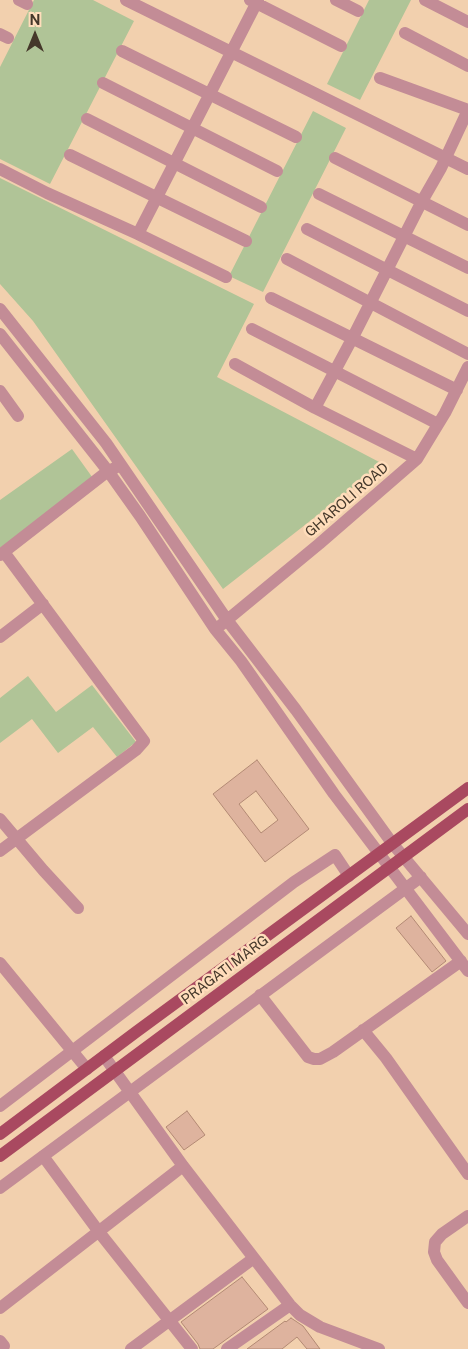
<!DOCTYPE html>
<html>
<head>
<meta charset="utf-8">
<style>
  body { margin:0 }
  #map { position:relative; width:468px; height:1349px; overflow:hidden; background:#f2d0ae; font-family:"Public Sans",sans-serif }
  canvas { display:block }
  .north { position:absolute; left:10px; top:10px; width:50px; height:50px; -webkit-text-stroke:4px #fdb; paint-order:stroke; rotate:0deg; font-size:14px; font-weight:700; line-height:20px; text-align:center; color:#45382a }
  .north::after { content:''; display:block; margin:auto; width:18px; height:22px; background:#45382a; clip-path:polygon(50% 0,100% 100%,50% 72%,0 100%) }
</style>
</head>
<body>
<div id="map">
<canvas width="468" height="1349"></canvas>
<div class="north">N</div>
</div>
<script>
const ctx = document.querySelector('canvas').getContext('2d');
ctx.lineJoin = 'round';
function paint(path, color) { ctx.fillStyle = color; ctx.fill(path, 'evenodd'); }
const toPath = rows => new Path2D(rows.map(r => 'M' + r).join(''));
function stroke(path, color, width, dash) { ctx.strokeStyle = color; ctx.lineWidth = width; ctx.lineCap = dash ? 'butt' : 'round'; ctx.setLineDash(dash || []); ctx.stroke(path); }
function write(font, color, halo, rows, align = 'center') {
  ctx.font = font + ' "Public Sans",sans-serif'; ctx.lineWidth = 5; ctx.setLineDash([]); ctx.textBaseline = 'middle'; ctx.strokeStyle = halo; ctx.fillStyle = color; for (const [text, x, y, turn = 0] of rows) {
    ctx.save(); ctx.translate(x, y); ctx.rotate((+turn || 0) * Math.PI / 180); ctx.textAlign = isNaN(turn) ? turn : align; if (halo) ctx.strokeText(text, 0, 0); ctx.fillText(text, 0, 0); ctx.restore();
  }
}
const green = toPath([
  [34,0,93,0,134,21,50,184,0,159,0,67],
  [369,0,411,0,360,100,327,84],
  [313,111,346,128,263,292,229,276],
  [0,178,254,304,217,377,383,464,223,589,33,321,0,284],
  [72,449,95,481,0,548,0,500],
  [28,676,56,712,92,685,136,742,117,757,93,727,58,753,32,719,0,743,0,698]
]);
const building = toPath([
  [257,760,309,829,265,862,213,794,257,760],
  [256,791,278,820,261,833,239,804,256,791],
  [411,916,446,961,432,972,396,928,411,916],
  [187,1111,205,1135,184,1150,166,1127,187,1111],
  [242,1277,268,1309,213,1349,200,1349,198,1344,181,1322,242,1277],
  [291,1318,303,1326,320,1349,307,1349,297,1337,282,1349,247,1349,285,1321,286,1322,291,1318]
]);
const minor = toPath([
  [19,0,27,4],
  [126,0,468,169],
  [250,0,341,46],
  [336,0,358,11],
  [425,0,468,22],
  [405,33,468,66],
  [0,34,8,38],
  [122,51,296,137],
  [380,78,468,110],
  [103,83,277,171],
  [87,119,261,207],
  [70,155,246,241],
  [335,158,468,225],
  [0,169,47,193,138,234,226,277],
  [319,194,468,268],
  [307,229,468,311],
  [138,234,258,0],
  [287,259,468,354],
  [271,298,457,390],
  [0,309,106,443,227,620,296,710,392,843,468,934],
  [252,329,438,424],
  [0,334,108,471,140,516,215,629,241,661,334,794,468,971],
  [235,364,315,408,417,459],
  [0,391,18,416],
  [315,408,352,339,421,203,441,168,468,110],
  [0,555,108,471,115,468],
  [221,625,319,544,417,459,445,413,468,367],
  [0,637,43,604],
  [0,819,43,870,78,908],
  [0,851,136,750,144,741,4,552],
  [0,963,87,1069],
  [260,995,308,1057,314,1059,320,1059,333,1052,461,961],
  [363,1030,386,1058,468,1174],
  [104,1056,183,1166,290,1305,300,1315,320,1327,379,1349],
  [0,1106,294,882,335,855,349,876],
  [43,1156,99,1232,192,1349],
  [0,1188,421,877],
  [468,1216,442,1234,435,1242,434,1252,437,1260,468,1303],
  [0,1308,183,1166],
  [0,1341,4,1346,1,1349],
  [131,1349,254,1258],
  [227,1349,290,1305]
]);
const major = toPath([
  [0,1134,136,1032,468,788],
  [0,1156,468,809]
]);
const streetNames = [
  ["GHAROLI ROAD",347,500,-41],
  ["PRAGATI MARG",225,970,-37]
];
paint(green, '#b0c497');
paint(building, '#deb39e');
stroke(building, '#b28974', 1);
stroke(minor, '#c38c96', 12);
stroke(major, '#a94960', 12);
write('14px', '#45382a', '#fdb', streetNames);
</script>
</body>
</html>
